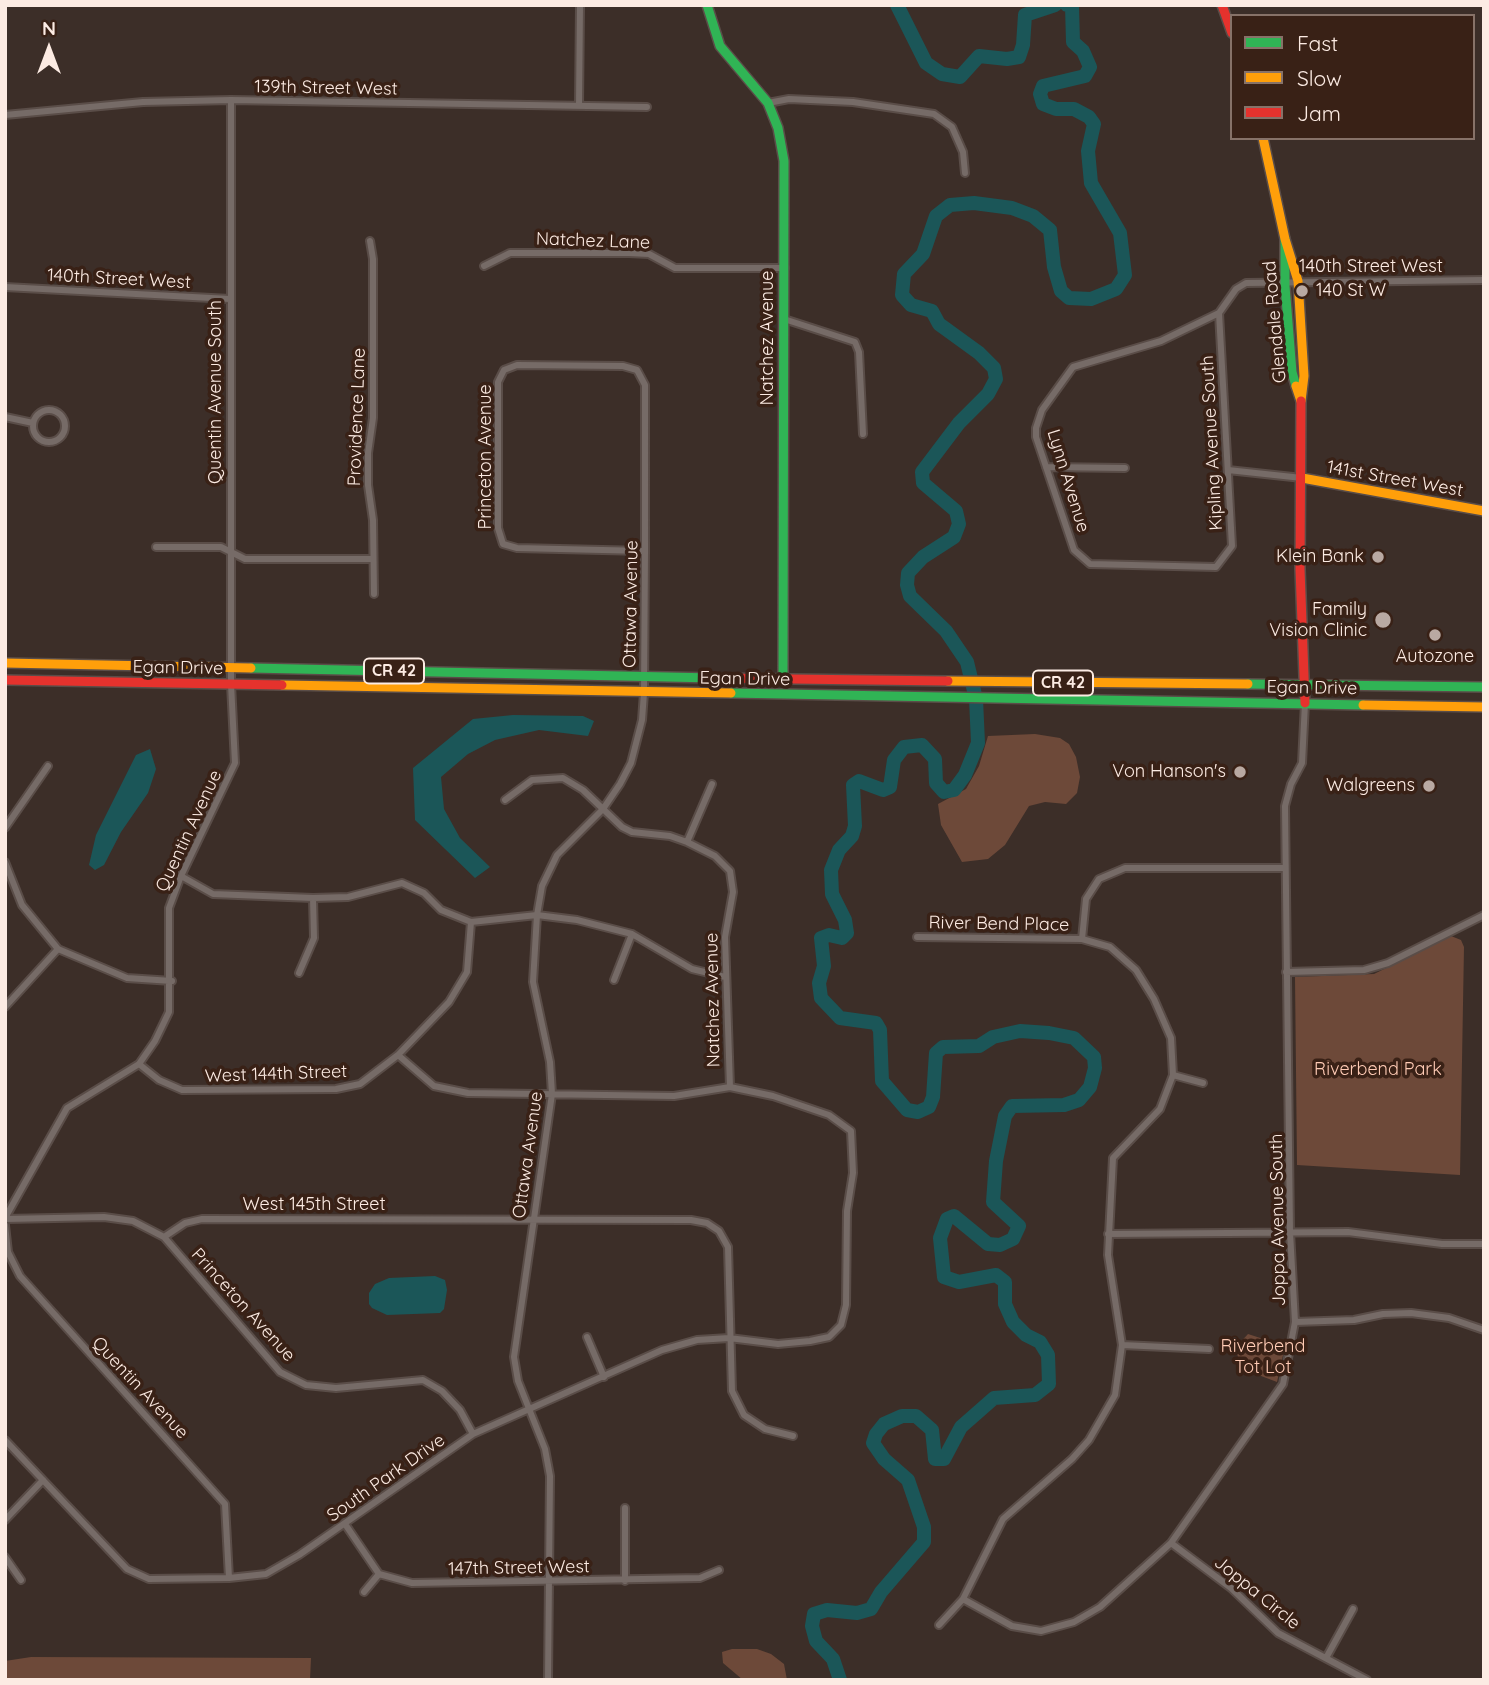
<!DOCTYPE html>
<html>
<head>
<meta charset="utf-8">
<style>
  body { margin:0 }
  #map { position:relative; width:1489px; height:1685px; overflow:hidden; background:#3c2e28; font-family:Quicksand,sans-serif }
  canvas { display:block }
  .frame { position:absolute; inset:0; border:7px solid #fcebe3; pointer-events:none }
  .legend { position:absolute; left:1230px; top:14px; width:245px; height:126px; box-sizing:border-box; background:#392116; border:2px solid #877268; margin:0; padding:9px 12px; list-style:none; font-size:21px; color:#fcebe3 }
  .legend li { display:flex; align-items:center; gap:14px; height:35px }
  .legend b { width:35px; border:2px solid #877268 }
  .north { position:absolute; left:14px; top:14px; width:70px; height:70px; -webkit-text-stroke:5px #392116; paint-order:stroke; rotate:0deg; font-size:19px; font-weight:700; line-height:28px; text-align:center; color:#fcebe3 }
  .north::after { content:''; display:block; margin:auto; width:24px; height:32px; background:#fcebe3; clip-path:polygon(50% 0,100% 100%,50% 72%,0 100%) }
</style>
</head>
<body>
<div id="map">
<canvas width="1489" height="1685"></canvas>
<div class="frame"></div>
<ul class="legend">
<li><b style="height:9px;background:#30b455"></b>Fast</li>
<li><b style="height:9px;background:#ff9f0a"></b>Slow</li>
<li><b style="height:9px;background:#e5322d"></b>Jam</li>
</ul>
<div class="north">N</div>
</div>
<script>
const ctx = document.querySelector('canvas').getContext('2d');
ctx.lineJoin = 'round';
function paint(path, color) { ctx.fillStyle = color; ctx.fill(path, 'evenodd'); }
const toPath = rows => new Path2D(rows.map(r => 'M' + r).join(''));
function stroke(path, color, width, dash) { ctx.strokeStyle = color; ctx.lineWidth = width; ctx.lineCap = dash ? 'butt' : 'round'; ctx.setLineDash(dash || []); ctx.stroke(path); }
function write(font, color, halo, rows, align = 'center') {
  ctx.font = font + ' Quicksand,sans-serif'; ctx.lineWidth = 7; ctx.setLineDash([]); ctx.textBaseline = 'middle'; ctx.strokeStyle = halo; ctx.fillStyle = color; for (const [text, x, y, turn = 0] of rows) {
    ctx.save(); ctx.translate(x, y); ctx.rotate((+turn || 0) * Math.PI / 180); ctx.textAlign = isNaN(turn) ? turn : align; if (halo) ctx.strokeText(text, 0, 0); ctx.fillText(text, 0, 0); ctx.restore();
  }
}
const green = toPath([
  [1035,734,1060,738,1069,744,1076,757,1080,777,1077,793,1066,804,1045,802,1029,806,1005,845,988,859,962,862,941,825,938,804,966,789,979,766,988,736],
  [1451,936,1461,940,1464,947,1460,1175,1297,1165,1295,977,1374,974],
  [1248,1334,1285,1346,1277,1382,1240,1368,1236,1347],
  [732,1649,757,1649,771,1654,784,1664,787,1680,743,1680,723,1663,722,1652],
  [31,1657,311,1658,310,1680,5,1680,5,1661]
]);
const water = toPath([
  [513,715,583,716,594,721,588,736,539,730,495,740,468,754,441,777,444,809,460,838,490,867,475,878,415,820,413,768,473,719],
  [150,749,156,769,148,793,121,832,104,865,95,870,89,865,96,835,136,755],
  [435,1276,445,1280,447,1290,444,1309,440,1313,387,1315,372,1308,369,1304,369,1293,375,1284,389,1278]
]);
const river = toPath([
  [897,5,926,63,942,74,960,77,979,56,1007,59,1019,57,1023,45,1025,15,1055,5],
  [840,1680,833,1659,816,1641,812,1626,814,1614,827,1610,857,1613,871,1609,881,1592,924,1542,924,1527,908,1480,884,1459,873,1443,876,1434,884,1424,902,1416,916,1416,932,1430,935,1459,944,1459,961,1427,994,1398,1035,1395,1049,1384,1048,1355,1040,1342,1026,1335,1013,1322,1005,1304,1005,1282,996,1275,959,1282,944,1277,940,1238,947,1219,954,1216,988,1244,1000,1245,1013,1239,1019,1226,993,1202,996,1161,1005,1116,1012,1106,1064,1105,1079,1100,1090,1087,1095,1068,1094,1057,1074,1038,1049,1033,1020,1031,993,1037,979,1046,943,1047,936,1053,933,1097,929,1107,918,1112,907,1110,882,1081,880,1030,876,1023,840,1018,821,998,819,983,824,966,821,938,829,935,842,938,847,933,845,920,832,894,831,870,839,850,852,836,855,826,853,785,859,781,883,790,890,787,894,760,904,747,922,745,935,759,936,783,944,792,954,790,965,775,978,743,976,699,967,662,946,631,910,596,907,585,908,573,923,557,954,537,959,524,956,511,923,483,922,472,959,423,988,394,996,379,994,368,979,353,939,324,932,311,911,305,902,295,904,274,923,254,936,216,950,205,974,203,1012,208,1033,216,1050,230,1054,267,1061,291,1069,298,1091,299,1116,289,1125,275,1120,233,1091,183,1088,151,1094,124,1089,117,1074,109,1056,109,1043,104,1040,94,1043,86,1085,76,1090,67,1083,51,1073,42,1072,6,1067,5]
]);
const street = toPath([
  [768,103,789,99,853,102,934,114,952,127,963,152,965,173],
  [579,106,580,5],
  [5,115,143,102,231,100,647,107],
  [370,241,373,259,373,418,368,453,368,485,373,520,374,594],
  [484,266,510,253,629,253,649,254,675,268,785,268],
  [5,287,230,299],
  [1219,313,1232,546,1216,567,1090,564,1074,550,1036,437,1036,428,1042,410,1073,367,1161,341,1219,313,1236,289,1246,283,1484,280],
  [784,319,855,342,859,352,863,434],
  '33 426a16 16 0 1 1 32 0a16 16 0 1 1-32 0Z',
  [5,417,33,423],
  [1046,467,1125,468],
  [1228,470,1302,478],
  [156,547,221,547,245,559,373,559],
  [505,800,532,780,563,778,583,790,622,827,632,832,670,836,687,842,715,856,730,871,733,892,725,937,730,1087],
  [5,828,48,766],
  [687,842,712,784],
  [5,862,22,905,58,949,127,978,172,981],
  [181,876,213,894,313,898,348,897,402,883,424,893,441,910,471,922,537,915,577,920,632,934,692,969,725,977],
  [917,937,1082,939,1110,947,1136,970,1154,999,1171,1038,1173,1075,1160,1109,1113,1158,1108,1255,1122,1345,1115,1395,1089,1440,1072,1459,1003,1519,963,1599,939,1625],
  [1082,939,1086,899,1099,879,1125,868,1285,868],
  [1286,972,1364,970,1388,963,1484,915],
  [299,973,314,938,313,898],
  [614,980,632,934],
  [5,1007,58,949],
  [398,1055,449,1002,467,972,471,922],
  [1173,1075,1203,1083],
  [5,1218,67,1108,139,1064,155,1041,169,1012,169,908,181,876,235,763,231,684,231,100],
  [5,1219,104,1217,133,1221,164,1237,280,1372,306,1385,336,1388,423,1380,442,1391,460,1410,473,1434],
  [5,1225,8,1252,20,1276,225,1504,229,1578],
  [1108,1234,1348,1232,1442,1244,1484,1244],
  [164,1237,185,1223,202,1219,691,1220,707,1223,719,1231,728,1247,732,1391,744,1415,765,1429,793,1436],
  [1295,1322,1354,1320,1383,1314,1411,1313,1449,1318,1484,1330],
  [587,1337,604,1377],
  [1122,1345,1209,1349],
  [5,1440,127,1569,149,1579,229,1578,266,1574,299,1555,473,1434,662,1350,697,1340,729,1338,778,1344,810,1341,829,1337,841,1325,846,1305,847,1211,853,1173,851,1131,829,1115,773,1096,730,1087,674,1096,468,1093,434,1086,398,1055,360,1084,336,1089,182,1090,159,1080,139,1064],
  [625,1508,625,1581],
  [5,1520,43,1480],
  [345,1524,379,1574,412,1583,700,1578,719,1570],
  [1171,1543,1231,1588,1278,1633,1367,1680],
  [5,1557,21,1580],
  [364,1592,379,1574],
  [963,1599,1012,1626,1041,1631,1074,1622,1100,1607,1171,1543,1283,1384,1295,1322,1290,1232,1285,806,1291,784,1302,763,1305,703],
  [1326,1658,1353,1609],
  [548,1680,550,1476,545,1449,518,1381,514,1357,552,1094,550,1062,533,982,537,915,542,886,557,855,603,809,620,784,631,763,642,720,644,693,645,551,645,385,637,370,623,366,517,365,504,370,498,382,498,528,503,544,517,548,645,551]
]);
const fast = toPath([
  [707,5,720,46,768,103,778,128,784,161,783,679],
  [1285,239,1285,286,1292,372,1296,386],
  [251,668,714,678],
  [1248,684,1484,687],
  [731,693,1363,705]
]);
const slow = toPath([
  [1263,138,1285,239,1298,281,1304,376,1301,401,1296,386],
  [1302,478,1484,511],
  [5,663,251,668],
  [948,681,1248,684],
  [282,685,731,693],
  [1363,705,1484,707]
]);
const jam = toPath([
  [1222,5,1232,33],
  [1301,401,1300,569,1305,703],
  [714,678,948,681],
  [5,680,282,685]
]);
const markers = [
  [1302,291,7,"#b9a9a2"],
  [1378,557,7,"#b9a9a2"],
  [1383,620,9,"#b9a9a2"],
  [1435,635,7,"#b9a9a2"],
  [1240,772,7,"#b9a9a2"],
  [1429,786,7,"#b9a9a2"]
];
const shields = [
  [394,671,60],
  [1063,683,60]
];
const shieldNames = [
  ["CR 42",394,671],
  ["CR 42",1063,683]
];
const streetNames = [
  ["139th Street West",326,88,1],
  ["Natchez Lane",593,241,2],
  ["140th Street West",1371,267],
  ["140th Street West",119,279,3],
  ["Glendale Road",1275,322,-95],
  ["Natchez Avenue",768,338,-90],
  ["Quentin Avenue South",216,392,-90],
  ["Providence Lane",357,417,-88],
  ["Kipling Avenue South",1212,443,-93],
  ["Princeton Avenue",486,457,-90],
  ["141st Street West",1395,479,10],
  ["Lynn Avenue",1068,481,73],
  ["Ottawa Avenue",631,604,-89],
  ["Egan Drive",178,668,1],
  ["Egan Drive",745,679,1],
  ["Egan Drive",1312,688,1],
  ["Quentin Avenue",189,831,-65],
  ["River Bend Place",999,924,1],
  ["Natchez Avenue",713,1000,-91],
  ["West 144th Street",276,1074,-2],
  ["Ottawa Avenue",528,1155,-82],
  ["West 145th Street",314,1205],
  ["Joppa Avenue South",1278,1220,-91],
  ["Princeton Avenue",243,1305,48],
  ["Quentin Avenue",140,1388,47],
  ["South Park Drive",386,1478,-35],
  ["147th Street West",519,1568,-1],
  ["Joppa Circle",1257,1593,39]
];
const poiNames = [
  ["140 St W",1316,291,"left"],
  ["Klein Bank",1364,557],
  ["Family",1367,610],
  ["Vision Clinic",1367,631],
  ["Autozone",1435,657,"center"],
  ["Von Hanson's",1226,772],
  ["Walgreens",1415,786]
];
const parkNames = [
  ["Riverbend Park",1378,1070],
  ["Riverbend",1263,1347],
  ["Tot Lot",1263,1368]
];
paint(green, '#6d4939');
paint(water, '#1b5658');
stroke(river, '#1b5658', 14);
stroke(street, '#5a4d48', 10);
stroke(fast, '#5a4d48', 12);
stroke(slow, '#5a4d48', 12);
stroke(jam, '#5a4d48', 12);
stroke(street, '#766b67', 6);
stroke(fast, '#30b455', 9);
stroke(slow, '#ff9f0a', 9);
stroke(jam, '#e5322d', 9);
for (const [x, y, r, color] of markers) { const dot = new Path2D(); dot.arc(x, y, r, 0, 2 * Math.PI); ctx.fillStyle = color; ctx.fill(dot); stroke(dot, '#392116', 2.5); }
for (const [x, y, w] of shields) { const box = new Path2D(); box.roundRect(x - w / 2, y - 12.5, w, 25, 5); ctx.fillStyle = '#392116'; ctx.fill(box); stroke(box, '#fcebe3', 2); }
write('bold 16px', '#fcebe3', null, shieldNames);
write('18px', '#fcebe3', '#392116', streetNames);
write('18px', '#fcebe3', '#392116', poiNames, 'right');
write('18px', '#ffcbb5', '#392116', parkNames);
</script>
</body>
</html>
